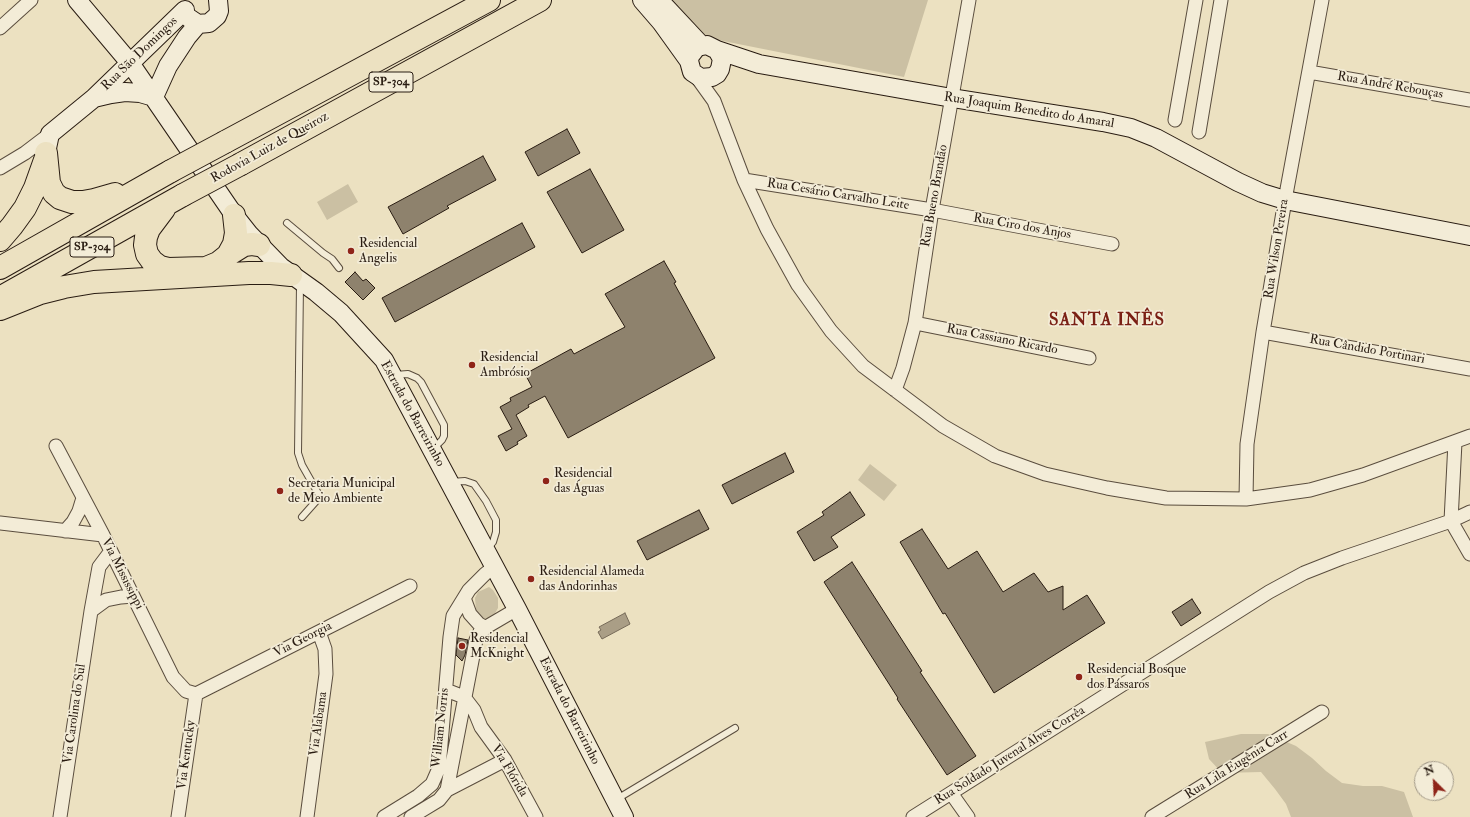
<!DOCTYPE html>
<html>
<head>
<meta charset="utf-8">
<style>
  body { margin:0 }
  #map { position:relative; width:1470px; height:817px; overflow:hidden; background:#ece1c1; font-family:"IM FELL Double Pica",serif }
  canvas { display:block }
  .north { position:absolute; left:1414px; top:761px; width:40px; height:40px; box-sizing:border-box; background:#f3ecd7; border:1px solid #a29988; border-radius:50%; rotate:336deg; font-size:11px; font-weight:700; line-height:16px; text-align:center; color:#291c12 }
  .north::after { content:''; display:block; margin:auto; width:14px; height:18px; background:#8f2418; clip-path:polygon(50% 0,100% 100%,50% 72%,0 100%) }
</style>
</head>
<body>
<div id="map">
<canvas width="1470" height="817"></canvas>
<div class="north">N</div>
</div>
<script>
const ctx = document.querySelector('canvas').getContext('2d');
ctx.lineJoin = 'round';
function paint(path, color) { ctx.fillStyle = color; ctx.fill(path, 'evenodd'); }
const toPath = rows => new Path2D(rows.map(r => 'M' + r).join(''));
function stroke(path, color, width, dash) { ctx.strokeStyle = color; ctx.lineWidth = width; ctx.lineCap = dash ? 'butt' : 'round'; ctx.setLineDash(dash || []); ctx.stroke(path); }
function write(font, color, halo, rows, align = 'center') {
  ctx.font = font + ' "IM FELL Double Pica",serif'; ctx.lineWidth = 3.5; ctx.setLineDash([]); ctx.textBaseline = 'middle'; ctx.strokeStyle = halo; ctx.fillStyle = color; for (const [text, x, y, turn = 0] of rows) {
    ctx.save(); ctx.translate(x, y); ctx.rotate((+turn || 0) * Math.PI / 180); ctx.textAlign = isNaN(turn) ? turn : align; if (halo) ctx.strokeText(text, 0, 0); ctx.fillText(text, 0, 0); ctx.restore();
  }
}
const green = toPath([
  [672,0,928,0,904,77,708,38],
  [348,184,358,202,327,220,317,202],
  [870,464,897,485,884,501,858,480],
  [489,587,493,590,498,598,498,608,494,615,489,618,484,619,481,618,476,610,475,598,478,592],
  [1241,734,1268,734,1296,746,1312,758,1326,771,1342,783,1363,786,1382,786,1404,792,1413,817,1291,817,1286,804,1275,789,1261,772,1222,773,1209,759,1205,742]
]);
const water = toPath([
  [625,613,630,624,602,639,598,632,601,630,599,627,625,613]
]);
const building = toPath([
  [567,129,580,153,538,176,525,152,567,129],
  [483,156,496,180,447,206,449,208,403,234,388,207,483,156],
  [590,169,624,230,582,253,547,192,590,169],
  [522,223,535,247,395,322,382,298,522,223],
  [664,261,676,282,674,283,715,358,568,438,545,396,528,405,529,407,516,415,527,436,517,442,518,444,506,451,498,436,512,429,500,407,511,401,510,398,532,387,525,374,571,349,574,354,625,327,605,294,664,261],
  [355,272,363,281,366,279,375,288,363,300,345,282,355,272],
  [785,453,794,472,732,504,722,485,785,453],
  [850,492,865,515,831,537,838,547,814,561,797,532,824,515,822,512,850,492],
  [699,510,709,529,647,560,637,541,699,510],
  [922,529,948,569,977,551,1003,592,1034,573,1048,592,1063,586,1063,610,1087,595,1105,623,994,693,945,613,943,614,900,542,922,529],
  [852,562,922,671,920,672,976,756,947,775,897,699,898,698,824,582,852,562],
  [1192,599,1201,613,1181,626,1172,612,1192,599],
  [458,638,468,640,465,655,462,661,456,655,458,638]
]);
const lane = toPath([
  [287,223,323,253,332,259,339,268],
  [300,284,298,453,302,465,319,495,318,499,302,517],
  [395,375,408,374,417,378,421,382,444,425,444,436,442,440,433,449],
  [451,482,465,481,474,484,486,501,496,520,496,532,493,542,487,549],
  [617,799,735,728]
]);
const street = toPath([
  [0,28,31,0],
  [1309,72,1470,100],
  [696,76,714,101,744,180,767,229,798,285,831,331,863,366,943,426,995,456,1045,474,1107,488,1166,498,1246,499,1310,490,1363,475,1470,436],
  [1175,120,1196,0],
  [1199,132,1221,0],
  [0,168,25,153,50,134],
  [744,180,932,210,1112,244],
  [915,323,1089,358],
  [1263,332,1470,369],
  [895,390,903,368,915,323,932,210,969,0],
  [1455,442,1451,521,1470,554],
  [56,446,103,535,173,677,186,691,196,694],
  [1246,499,1247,444,1263,332,1285,200,1322,0],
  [0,523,103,535],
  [65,531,73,522,79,511,83,498],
  [464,598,470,614,479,624,486,628],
  [91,611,106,600,121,597,133,596],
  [446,690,464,697,474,710,481,727,505,760,536,817],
  [196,694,410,586],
  [447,790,505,760],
  [951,793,968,817],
  [60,817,91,611,99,567,111,551],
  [178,817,196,694],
  [307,817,326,674,325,649,319,632],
  [384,817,418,796,432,784,439,768,450,637,453,616,469,590,485,574,495,566],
  [411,817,439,800,447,790,476,640,480,632,488,626,517,609],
  [913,817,1269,592,1304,573,1342,558,1451,521,1470,512],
  [1152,817,1322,712]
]);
const secondary = toPath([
  [77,0,130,63,234,215,249,234,281,267,316,292,341,313,384,360,517,609,624,817],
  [642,0,661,22,689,61],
  [659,0,702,46],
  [189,18,198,24,209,23,217,16,219,11,218,0],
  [717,50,722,59,720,69,717,74,712,77,701,78,692,72,689,61,690,56,697,47,707,45,717,50,759,64,952,98,1103,122,1131,128,1156,138,1238,182,1262,193,1285,200,1470,236],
  [154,97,168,66,187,37,198,24],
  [94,98,111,94,125,92,140,93,154,97],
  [46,153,50,134,94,98,185,10]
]);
const highway = toPath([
  [225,142,489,0],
  [46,153,49,183,54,193,60,198,72,202,83,202,94,200,115,194],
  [241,164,540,0],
  [164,209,149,229,146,237,145,245,147,254,152,261,160,267,168,269,206,268,218,263,228,255,234,244,236,233,234,215],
  [0,240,12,226,25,208,35,188,45,160],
  [228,255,244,245,252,244,259,245],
  [0,268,171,171],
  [5,295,183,195],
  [0,309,40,293,64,287,94,282,249,273,271,273,291,275]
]);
const highwayBridge = toPath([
  [171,171,225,142],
  [183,195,241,164]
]);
const markers = [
  [351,251,4,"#8f2418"],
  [472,365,4,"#8f2418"],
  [546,481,4,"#8f2418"],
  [280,491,4,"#8f2418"],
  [531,579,4,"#8f2418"],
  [462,646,4,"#8f2418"],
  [1079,677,4,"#8f2418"]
];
const shields = [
  [391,82,44],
  [92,247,44]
];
const shieldNames = [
  ["SP-304",391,82],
  ["SP-304",92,247]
];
const streetNames = [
  ["Rua São Domingos",140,54,-44],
  ["Rua André Rebouças",1390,86,10],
  ["Rua Joaquim Benedito do Amaral",1029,111,9],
  ["Rodovia Luiz de Queiroz",270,148,-29],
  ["Rua Cesário Carvalho Leite",838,195,9],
  ["Rua Bueno Brandão",935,196,-80],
  ["Rua Ciro dos Anjos",1022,227,10],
  ["Rua Wilson Pereira",1277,249,-81],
  ["Rua Cassiano Ricardo",1002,340,11],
  ["Rua Cândido Portinari",1367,350,10],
  ["Estrada do Barreirinho",412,414,61],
  ["Via Mississippi",122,574,63],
  ["Via Georgia",303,640,-27],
  ["Estrada do Barreirinho",569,711,63],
  ["Via Carolina do Sul",75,714,-82],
  ["Via Alabama",319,724,-82],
  ["William Norris",441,728,-84],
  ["Via Kentucky",187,755,-82],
  ["Rua Soldado Juvenal Alves Corrêa",1010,756,-32],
  ["Rua Lila Eugênia Carr",1237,765,-32],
  ["Via Flórida",509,771,59]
];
const poiNames = [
  ["Residencial",359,244],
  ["Angelis",359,259],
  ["Residencial",480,358],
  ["Ambrósio",480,373],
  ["Residencial",554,474],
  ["das Águas",554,489],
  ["Secretaria Municipal",288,484],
  ["de Meio Ambiente",288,499],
  ["Residencial Alameda",539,572],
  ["das Andorinhas",539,587],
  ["Residencial",470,639],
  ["McKnight",470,654],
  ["Residencial Bosque",1087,670],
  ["dos Pássaros",1087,685]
];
const districtNames = [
  ["SANTA INÊS",1107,321]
];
paint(green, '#cbc0a3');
paint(water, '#aa9e86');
stroke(water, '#766a58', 1);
paint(building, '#8e826d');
stroke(building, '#291c12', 1);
stroke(lane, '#5a4d3e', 8);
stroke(street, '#5a4d3e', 15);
stroke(secondary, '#291c12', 20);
stroke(highway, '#291c12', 24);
stroke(lane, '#f3ecd7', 6);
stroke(street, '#f3ecd7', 13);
stroke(secondary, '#f3ecd7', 18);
stroke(highway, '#ece1c1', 22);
stroke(highwayBridge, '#291c12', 24, []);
stroke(highwayBridge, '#ece1c1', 22);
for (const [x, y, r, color] of markers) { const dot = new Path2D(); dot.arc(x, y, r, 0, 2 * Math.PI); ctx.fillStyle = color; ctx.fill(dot); stroke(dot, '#f3ecd7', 1.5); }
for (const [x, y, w] of shields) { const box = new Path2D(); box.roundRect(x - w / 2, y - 10, w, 20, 3); ctx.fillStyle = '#f3ecd7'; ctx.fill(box); stroke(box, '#291c12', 1); }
write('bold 12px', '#291c12', null, shieldNames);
write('13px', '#291c12', '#f3ecd7', streetNames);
write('13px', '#291c12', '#f3ecd7', poiNames, 'left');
ctx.letterSpacing = '1px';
write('bold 17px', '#7a1f14', '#f3ecd7', districtNames);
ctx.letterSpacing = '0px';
</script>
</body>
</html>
